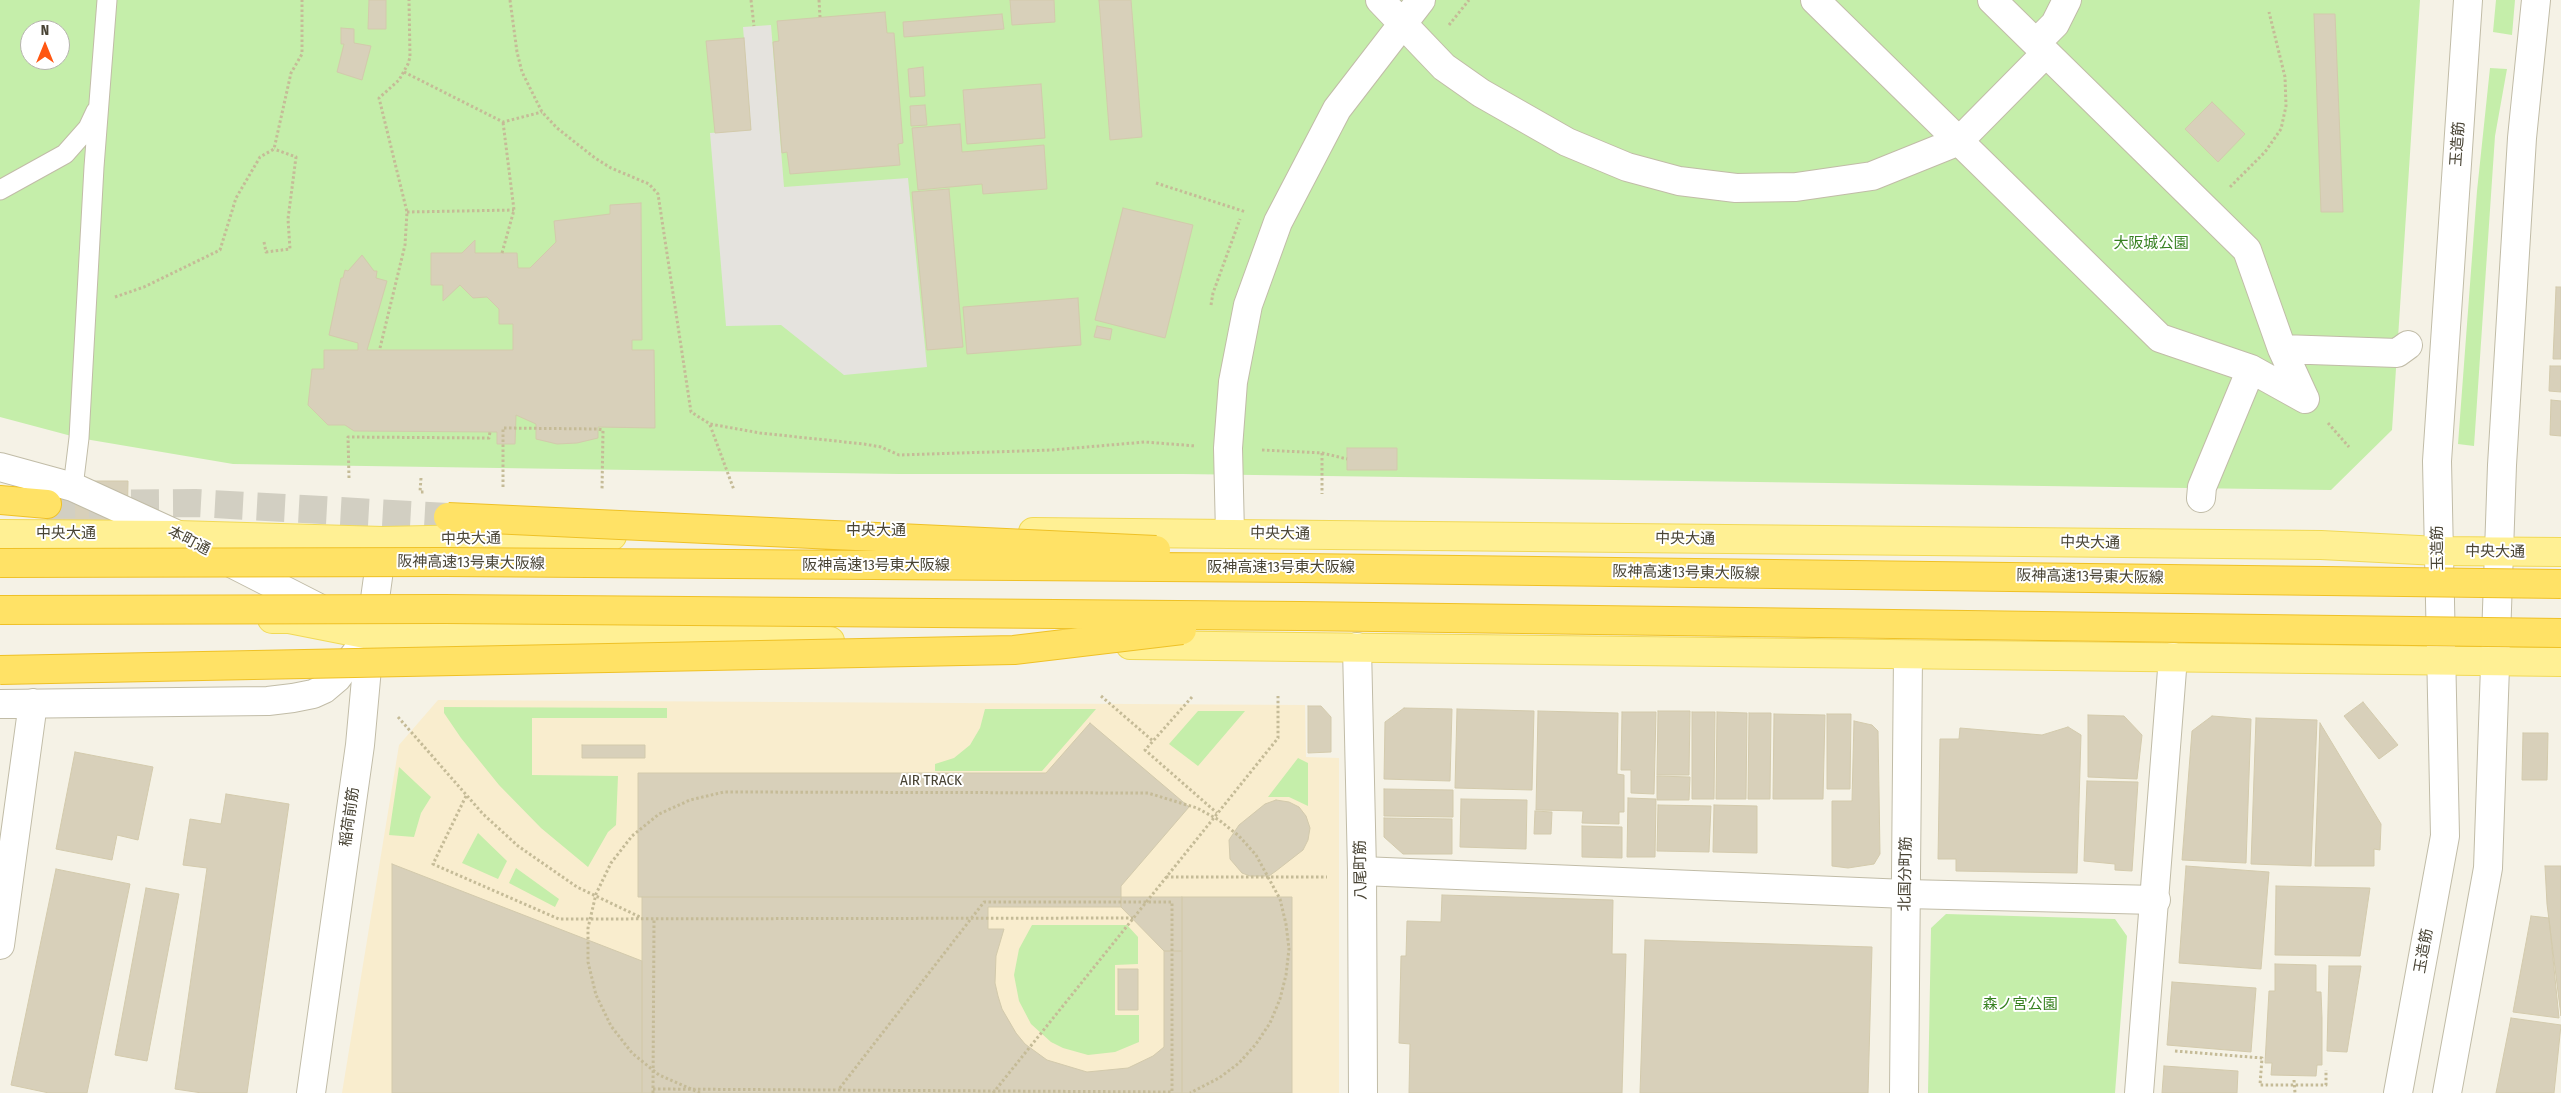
<!DOCTYPE html>
<html>
<head>
<meta charset="utf-8">
<style>
  body { margin:0 }
  #map { position:relative; width:2561px; height:1093px; overflow:hidden; background:#f5f2e6; font-family:"Fira Sans Condensed",sans-serif }
  canvas { display:block }
  .north { position:absolute; left:20px; top:20px; width:50px; height:50px; box-sizing:border-box; background:#fff; border:1px solid #b6b4ae; border-radius:50%; rotate:0deg; font-size:14px; font-weight:700; line-height:20px; text-align:center; color:#484334 }
  .north::after { content:''; display:block; margin:auto; width:18px; height:22px; background:#ff5712; clip-path:polygon(50% 0,100% 100%,50% 72%,0 100%) }
</style>
</head>
<body>
<div id="map">
<canvas width="2561" height="1093"></canvas>
<div class="north">N</div>
</div>
<script>
const ctx = document.querySelector('canvas').getContext('2d');
ctx.lineJoin = 'round';
function paint(path, color) { ctx.fillStyle = color; ctx.fill(path, 'evenodd'); }
const toPath = rows => new Path2D(rows.map(r => 'M' + r).join(''));
function stroke(path, color, width, dash) { ctx.strokeStyle = color; ctx.lineWidth = width; ctx.lineCap = dash ? 'butt' : 'round'; ctx.setLineDash(dash || []); ctx.stroke(path); }
function write(font, color, halo, rows, align = 'center') {
  ctx.font = font + ' "Fira Sans Condensed","Noto Sans JP",sans-serif'; ctx.lineWidth = 4; ctx.setLineDash([]); ctx.textBaseline = 'middle'; ctx.strokeStyle = halo; ctx.fillStyle = color; for (const [text, x, y, turn = 0] of rows) {
    ctx.save(); ctx.translate(x, y); ctx.rotate((+turn || 0) * Math.PI / 180); ctx.textAlign = isNaN(turn) ? turn : align; if (halo) ctx.strokeText(text, 0, 0); ctx.fillText(text, 0, 0); ctx.restore();
  }
}
const commercial = toPath([
  [438,700,1305,705,1306,757,1339,758,1339,1093,342,1093,399,745]
]);
const green = toPath([
  [0,0,2420,0,2392,430,2331,490,1183,474,899,474,233,464,79,438,0,417],
  [30,30,60,30,60,60,30,60],
  [2496,0,2515,0,2512,35,2493,32],
  [2490,68,2507,69,2495,136,2474,446,2458,444,2477,191],
  [444,707,667,708,667,718,532,718,532,775,618,776,616,825,608,832,588,867,541,828,499,785,461,738,444,713],
  [985,709,1096,709,1042,771,935,771,935,764,954,758,970,745,980,728],
  [1198,711,1245,711,1198,766,1169,744],
  [1298,758,1308,763,1308,806,1289,797,1268,797],
  [399,767,431,797,421,813,414,837,389,835],
  [478,833,507,861,498,879,462,863],
  [516,868,559,899,555,907,509,883],
  [1946,914,2115,919,2127,936,2115,1093,1928,1093,1931,928],
  [1032,925,1127,925,1138,937,1138,964,1115,965,1115,1015,1139,1015,1139,1042,1115,1052,1088,1055,1063,1048,1051,1042,1031,1024,1019,1001,1014,975,1019,949]
]);
const parking = toPath([
  [771,25,784,187,908,178,927,367,844,375,781,325,726,326,710,133,751,130,743,27]
]);
const building = toPath([
  [369,0,386,0,386,29,368,29,369,0],
  [1010,0,1054,0,1055,22,1012,25,1010,0],
  [1099,0,1131,0,1142,137,1110,140,1099,0],
  [885,12,887,33,894,33,903,143,898,144,900,165,790,174,787,152,782,153,773,42,779,41,777,21,885,12],
  [1002,14,1004,29,904,37,903,22,1002,14],
  [2314,14,2335,14,2343,212,2321,212,2314,14],
  [341,28,354,29,354,43,371,46,362,80,337,72,344,44,341,44,341,28],
  [744,38,751,130,715,133,706,41,744,38],
  [923,67,925,96,910,97,908,69,923,67],
  [1041,84,1045,138,967,144,963,90,1041,84],
  [2212,102,2245,134,2218,162,2185,129,2212,102],
  [925,105,927,125,911,126,910,106,925,105],
  [960,124,962,152,1044,145,1047,189,983,194,982,184,918,190,912,128,960,124],
  [949,189,963,347,927,350,912,192,949,189],
  [641,203,642,340,632,340,632,350,654,350,655,428,598,427,598,438,577,443,557,444,536,439,536,424,516,415,515,444,497,444,497,432,354,431,345,425,328,425,308,405,312,369,324,369,324,350,358,350,358,343,329,335,341,278,343,278,345,270,348,271,362,255,374,271,377,271,376,278,387,281,367,350,513,350,513,324,499,324,499,309,487,297,473,298,460,285,443,301,443,285,431,285,431,253,462,253,475,240,475,253,517,253,518,268,530,268,556,242,554,221,610,214,610,205,641,203],
  [1123,208,1193,225,1165,338,1095,320,1123,208],
  [2556,287,2561,287,2561,359,2553,359,2556,287],
  [1078,298,1081,345,967,354,963,307,1078,298],
  [1097,326,1112,329,1110,340,1094,337,1097,326],
  [2550,366,2561,366,2561,392,2549,391,2550,366],
  [2551,400,2561,401,2561,436,2550,435,2551,400],
  [1347,448,1397,448,1397,470,1347,470,1347,448],
  [47,481,128,481,127,531,47,531,47,481],
  [2363,702,2398,745,2379,759,2344,716,2363,702],
  [1308,706,1321,706,1331,717,1331,752,1308,753,1308,706],
  [1404,708,1452,709,1450,781,1384,779,1385,722,1404,708],
  [1457,709,1534,711,1532,790,1455,788,1457,709],
  [1538,711,1618,713,1617,774,1624,775,1624,812,1619,812,1619,824,1582,823,1583,811,1536,810,1538,711],
  [1658,711,1690,711,1689,775,1657,775,1658,711],
  [1622,712,1656,712,1654,794,1631,793,1631,770,1621,770,1622,712],
  [1692,712,1715,712,1714,799,1692,799,1692,712],
  [1717,712,1747,713,1746,799,1716,799,1717,712],
  [1749,713,1771,713,1770,799,1748,799,1749,713],
  [1774,714,1825,715,1823,799,1773,799,1774,714],
  [1827,714,1851,714,1850,789,1827,789,1827,714],
  [2088,715,2124,716,2142,735,2137,779,2088,777,2088,715],
  [2212,716,2251,719,2246,863,2182,860,2192,731,2212,716],
  [2256,718,2317,720,2311,866,2251,864,2256,718],
  [1854,721,1872,725,1878,731,1880,854,1874,864,1848,868,1832,866,1832,801,1852,801,1854,721],
  [1090,723,1189,807,1121,886,1121,897,638,897,638,773,1046,773,1090,723],
  [2320,723,2381,824,2380,850,2374,849,2374,866,2315,866,2320,723],
  [2068,727,2081,735,2077,873,1956,871,1956,859,1938,859,1940,739,1959,739,1960,728,2042,735,2068,727],
  [2523,733,2548,733,2547,780,2522,780,2523,733],
  [582,745,645,745,645,758,582,758,582,745],
  [75,752,153,767,138,840,117,835,112,860,56,849,75,752],
  [1657,776,1690,777,1689,800,1657,800,1657,776],
  [2087,781,2138,782,2132,871,2115,870,2115,864,2084,861,2087,781],
  [1384,789,1453,790,1453,817,1384,816,1384,789],
  [226,794,289,804,247,1093,202,1093,175,1089,207,868,183,865,190,819,221,824,226,794],
  [1628,798,1656,799,1655,857,1627,857,1628,798],
  [1461,799,1527,800,1526,849,1460,847,1461,799],
  [1276,800,1289,802,1299,807,1306,816,1310,828,1308,840,1303,850,1276,871,1269,876,1250,876,1242,873,1230,859,1229,840,1239,825,1265,804,1276,800],
  [1658,805,1711,806,1709,852,1657,851,1658,805],
  [1714,805,1757,806,1757,853,1713,852,1714,805],
  [1535,811,1552,812,1551,834,1534,834,1535,811],
  [1384,818,1452,819,1452,854,1403,854,1384,837,1384,818],
  [1582,826,1622,827,1622,858,1582,857,1582,826],
  [392,864,642,961,642,1093,392,1093,392,864],
  [2186,866,2269,872,2261,969,2179,963,2186,866],
  [2545,866,2561,866,2561,1016,2547,904,2545,866],
  [56,869,130,884,87,1093,49,1093,11,1085,56,869],
  [2276,886,2370,888,2360,956,2275,955,2276,886],
  [146,888,179,894,147,1061,115,1055,146,888],
  [1442,895,1613,900,1612,954,1626,954,1622,1093,1409,1093,1410,1044,1399,1043,1401,956,1406,956,1407,921,1441,922,1442,895],
  [642,897,1121,897,1121,907,988,907,988,929,1004,929,996,956,995,983,998,996,1002,1009,1016,1033,1025,1044,1047,1060,1087,1072,1128,1068,1153,1056,1164,1047,1164,951,1182,951,1182,1093,642,1093,642,897],
  [1121,897,1182,897,1182,951,1164,951,1121,907,1121,897],
  [1182,897,1292,897,1292,1093,1182,1093,1182,897],
  [2531,916,2549,918,2559,1018,2513,1012,2531,916],
  [1645,940,1872,947,1868,1093,1640,1093,1645,940],
  [2275,964,2316,965,2316,992,2321,992,2322,1018,2322,1065,2317,1065,2316,1076,2271,1075,2272,1063,2265,1063,2269,991,2275,991,2275,964],
  [2329,966,2361,966,2347,1052,2327,1051,2329,966],
  [1118,969,1138,969,1138,1010,1118,1010,1118,969],
  [2172,982,2256,988,2251,1052,2167,1045,2172,982],
  [2511,1018,2561,1025,2554,1093,2496,1093,2511,1018],
  [2164,1066,2238,1071,2237,1093,2162,1093,2164,1066]
]);
const motorwayTunnel = toPath([
  [47,504,195,503,448,517]
]);
const path = toPath([
  [510,0,517,52,522,72,542,112,557,128,595,158,611,168,649,184,658,194,691,412,710,424,760,433,864,444,881,447,899,455,1052,450,1145,442,1196,446],
  [751,0,754,26],
  [819,0,820,17],
  [1449,25,1469,0],
  [404,72,503,122,542,112],
  [1156,183,1246,212],
  [2230,187,2265,152,2281,129,2286,106,2285,77,2269,12],
  [407,212,514,210],
  [264,242,266,252,290,249,288,219,296,157,274,149],
  [502,253,514,210,503,122],
  [115,297,144,287,220,250,236,198,260,157,274,149,291,73,302,54,302,0],
  [1211,305,1213,293,1240,219],
  [380,348,405,245,407,212,379,98,399,80,408,64,410,57,409,0],
  [2328,423,2349,447],
  [710,425,734,490],
  [1262,450,1322,453,1347,459],
  [1322,453,1322,494],
  [349,478,348,437,489,438,490,432],
  [421,478,420,492,424,492],
  [503,487,503,428,598,429,603,430,602,490],
  [1101,696,1153,741],
  [1192,697,1145,750,1217,813],
  [398,717,483,814,518,846,577,887,640,917],
  [466,796,433,864,559,919,1133,918],
  [1166,877,1327,877],
  [2175,1051,2262,1058,2260,1085,2326,1085,2326,1070],
  [2294,1080,2295,1093],
  [653,1089,1172,1092,1172,902,984,902,839,1089],
  [653,1093,654,918],
  [993,1093,1278,738,1278,696]
]);
const service = toPath([
  [0,190,65,154,88,128,96,111],
  [73,487,79,438,94,167,107,0]
]);
const pedestrian = toPath([
  [1380,0,1444,67,1481,93,1567,142,1627,167,1679,181,1736,188,1796,187,1872,176,1959,141,2046,53],
  [1815,0,2160,338,2251,369,2305,399],
  [1992,0,2247,250,2282,349,2305,399],
  [2036,43,2055,24,2067,0],
  [2282,349,2397,353,2408,345],
  [2201,498,2202,487,2251,369],
  [1230,534,1228,448,1233,382,1248,305,1278,222,1337,109,1421,0]
]);
const minor = toPath([
  [0,704,268,701,293,698,313,694,324,689,337,678,360,648],
  [1362,871,1906,894,2156,900],
  [0,945,33,703]
]);
const tertiary = toPath([
  [0,467,73,487,180,536],
  [225,560,329,613],
  [1357,647,1362,871,1363,1093],
  [311,1093,360,745,370,635,383,541],
  [1904,1093,1908,655],
  [2139,1093,2173,657],
  [2398,1093,2445,836,2437,461,2468,0],
  [2447,1093,2488,868,2502,465,2522,138,2536,0]
]);
const primary = toPath([
  [1033,532,2321,545,2438,551,2561,552],
  [0,534,178,535,383,541,612,536],
  [272,619,289,619,370,635,438,633,830,641],
  [1130,645,2561,662]
]);
const motorway = toPath([
  [0,500,47,504]
]);
const pathBridge = toPath([
  [700,1093,659,1075,632,1053,611,1026,596,995,588,962,588,928,596,894,611,863,632,836,659,814,690,800,724,792,1148,793,1197,808,1219,820,1239,836,1256,855,1280,899,1286,924,1289,949,1286,975,1280,999,1270,1023,1256,1044,1239,1063,1219,1078,1190,1093]
]);
const motorwayBridge = toPath([
  [448,517,1156,550],
  [0,563,445,562,1302,568,2561,584],
  [0,610,444,609,1300,616,2561,633],
  [0,670,1014,650,1182,630]
]);
const streetNames = [
  ["玉造筋",2458,144,-86],
  ["中央大通",876,531],
  ["中央大通",66,534],
  ["中央大通",1280,534,1],
  ["中央大通",471,539,-1],
  ["中央大通",1685,539,1],
  ["本町通",189,541,27],
  ["中央大通",2090,543,1],
  ["玉造筋",2438,548,-91],
  ["中央大通",2495,552,1],
  ["阪神高速13号東大阪線",471,563,1],
  ["阪神高速13号東大阪線",876,566],
  ["阪神高速13号東大阪線",1281,568],
  ["阪神高速13号東大阪線",1686,573,1],
  ["阪神高速13号東大阪線",2090,577,1],
  ["AIR TRACK",931,781],
  ["稲荷前筋",350,817,-82],
  ["八尾町筋",1361,870,-91],
  ["北国分町筋",1906,874,-89],
  ["玉造筋",2424,951,-80]
];
const parkNames = [
  ["大阪城公園",2151,244],
  ["森ノ宮公園",2020,1005]
];
paint(commercial, '#f9edce');
paint(green, '#c5eeaa');
paint(parking, '#e5e3de');
paint(building, '#d8d0ba');
stroke(building, '#d3caac', 1);
stroke(motorwayTunnel, '#d2cfc2', 28, [28, 14]);
stroke(service, '#c1bca7', 21);
stroke(pedestrian, '#c1bca7', 30);
stroke(minor, '#c1bca7', 30);
stroke(tertiary, '#c1bca7', 30);
stroke(primary, '#f1d957', 30);
stroke(motorway, '#efc126', 30);
stroke(path, '#c5bb97', 3, [2.5, 2.5]);
stroke(service, '#fff', 19);
stroke(pedestrian, '#fff', 28);
stroke(minor, '#fff', 28);
stroke(tertiary, '#fff', 28);
stroke(primary, '#fff094', 28);
stroke(motorway, '#ffe266', 28);
stroke(motorwayBridge, '#efc126', 30, []);
stroke(pathBridge, '#c5bb97', 3, [2.5, 2.5]);
stroke(motorwayBridge, '#ffe266', 28);
write('15px', '#484334', '#fff', streetNames);
write('15px', '#378121', '#fff', parkNames);
</script>
</body>
</html>
